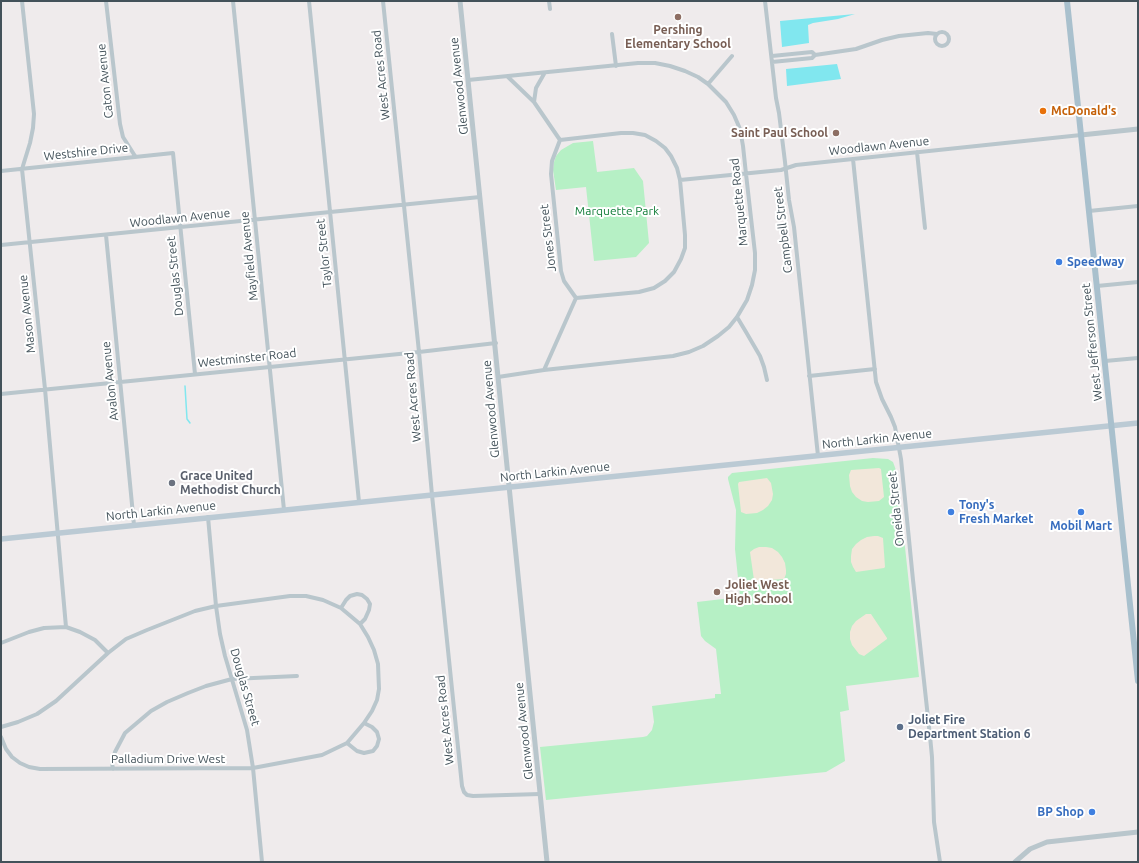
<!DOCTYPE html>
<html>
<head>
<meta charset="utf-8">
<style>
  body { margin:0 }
  #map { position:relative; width:1139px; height:863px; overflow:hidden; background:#efebec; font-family:Ubuntu,sans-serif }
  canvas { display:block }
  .frame { position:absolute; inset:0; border:2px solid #43525a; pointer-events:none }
</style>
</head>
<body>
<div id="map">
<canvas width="1139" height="863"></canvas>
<div class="frame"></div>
</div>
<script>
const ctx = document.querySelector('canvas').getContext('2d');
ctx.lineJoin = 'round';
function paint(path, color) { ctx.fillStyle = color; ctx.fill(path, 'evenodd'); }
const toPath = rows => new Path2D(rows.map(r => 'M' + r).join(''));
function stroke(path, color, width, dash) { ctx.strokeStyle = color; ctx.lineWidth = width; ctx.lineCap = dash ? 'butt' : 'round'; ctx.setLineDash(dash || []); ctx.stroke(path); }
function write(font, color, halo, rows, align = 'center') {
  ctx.font = font + ' Ubuntu,sans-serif'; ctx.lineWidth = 4; ctx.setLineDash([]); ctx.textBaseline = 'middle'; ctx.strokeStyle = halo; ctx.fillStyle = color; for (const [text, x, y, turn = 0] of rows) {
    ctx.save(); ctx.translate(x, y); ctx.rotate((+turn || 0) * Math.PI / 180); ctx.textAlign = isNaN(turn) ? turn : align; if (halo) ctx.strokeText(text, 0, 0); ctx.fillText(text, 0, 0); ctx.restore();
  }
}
const green = toPath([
  [593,141,597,172,634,168,643,181,649,243,636,257,594,261,586,187,556,190,553,170,554,162,556,156,561,150,573,143],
  [873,458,888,459,893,462,897,473,919,677,846,686,849,710,840,712,845,761,826,772,546,800,540,747,643,737,647,736,652,730,654,722,652,706,715,698,715,694,721,694,716,649,705,641,701,636,697,602,740,597,735,549,736,510,728,479,728,477,732,473]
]);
const sand = toPath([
  [879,468,881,469,884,497,879,501,868,502,862,501,856,497,852,492,850,486,849,475,851,470],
  [767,478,771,483,773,494,772,500,768,506,763,510,757,513,746,514,741,512,738,484,739,482],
  [874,536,878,536,883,538,885,567,884,568,856,572,853,567,851,562,851,556,852,549,856,544,861,540,867,537],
  [759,547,766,547,772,548,778,552,782,557,785,563,786,570,786,574,784,579,755,581,754,580,750,552,754,549],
  [866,614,871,614,887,638,887,639,864,656,859,654,852,645,850,639,850,632,852,626,856,621]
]);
const water = toPath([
  [855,14,838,19,813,23,808,25,809,43,782,47,780,21],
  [837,64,841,79,787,86,786,69]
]);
const stream = toPath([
  [185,386,187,419,190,423]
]);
const minor = toPath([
  [22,1,34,114,33,128,30,143,22,169,45,389,66,627],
  [106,1,120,124,123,137,135,156],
  [233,1,284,510],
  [309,1,359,502],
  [383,1,419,352,432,495,462,786,464,792,467,795,473,796,540,794],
  [549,1,550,9],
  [765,1,776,98,779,113,785,162,789,200,794,227,818,456],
  '935 39a7 7 0 1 1 14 0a7 7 0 1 1-14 0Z',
  [612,34,616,66],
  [772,56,812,52,815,55],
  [772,62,812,58,815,55,856,49,882,40,899,36,928,33,937,34],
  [508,77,534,102,560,140],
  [468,80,638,63,655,63,670,66,685,71,698,77,708,84,726,102,734,115,740,129,743,146,746,174,755,253,755,270,752,285,747,300,737,317,729,327,718,336,703,346,689,352,673,356,544,370,498,377],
  [708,84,732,56],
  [534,102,536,88,544,74],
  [560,140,621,133,633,133,645,135,656,141,665,148,671,156,677,168,680,180,685,235,685,248,681,259,674,272,665,281,654,288,639,292,576,298],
  [560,140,552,161,551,174,561,271,564,281,576,298],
  [917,152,925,228],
  [853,159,876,382,882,399,891,417,895,427,901,459,913,580,930,736,932,757,934,822,940,862],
  [1,171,173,153,195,374],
  [680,180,781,170,796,165,1081,135],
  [1089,211,1138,206],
  [106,235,134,525],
  [1,245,480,197],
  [1097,286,1138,282],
  [737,317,746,332,760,356,764,367,767,380],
  [1105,361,1138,358],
  [544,370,576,298],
  [809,376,875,369],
  [1,394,419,352,496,343],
  [208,517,216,606,220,634,225,656,247,730,253,768,262,862],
  [341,608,346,600,350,596,357,594,362,595,367,599,370,604,369,610,365,619,360,624],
  [1,643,29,632,44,628,66,627,80,632,95,640,108,653],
  [1,727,18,722,37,714,56,701,108,653,126,639,147,630,195,611,216,606,290,596,306,596,323,600,341,608,360,624,368,637,374,650,378,664,379,689,377,700,372,711,364,723,347,743,322,755,253,768,40,769,29,767,20,763,12,757,6,749,1,737],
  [347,743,357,751,364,753,373,751,377,746,379,739,377,732,372,727,364,723],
  [113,769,112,763,115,752,125,733,151,711,167,702,188,693,206,686,232,679,297,676]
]);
const tertiary = toPath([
  [460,1,547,862],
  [1081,135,1138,129],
  [1015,862,1030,849,1047,842,1138,832]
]);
const secondary = toPath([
  [1,539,1138,423]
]);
const primary = toPath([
  [1067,1,1138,681]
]);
const markers = [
  [678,17,4,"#8d6e63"],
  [1043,111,4,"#e8710a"],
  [836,133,4,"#8d6e63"],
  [1059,262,4,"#3f7fe0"],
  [172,483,4,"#6b7280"],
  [951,512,4,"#3f7fe0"],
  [1081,512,4,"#3f7fe0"],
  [717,592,4,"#8d6e63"],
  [900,727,4,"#5c6f8a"],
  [1092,812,4,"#3f7fe0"]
];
const educationNames = [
  ["Pershing",678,30],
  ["Elementary School",678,44],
  ["Saint Paul School",828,133,"right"],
  ["Joliet West",725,585,"left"],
  ["High School",725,599,"left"]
];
const streetNames = [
  ["West Acres Road",381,75,-96],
  ["Caton Avenue",105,81,-96],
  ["Glenwood Avenue",459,86,-96],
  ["Woodlawn Avenue",879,146,-6],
  ["Westshire Drive",86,152,-6],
  ["Marquette Road",739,202,-96],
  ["Woodlawn Avenue",180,218,-6],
  ["Campbell Street",783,230,-97],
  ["Jones Street",548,238,-97],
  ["Taylor Street",324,253,-96],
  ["Mayfield Avenue",249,256,-96],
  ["Douglas Street",175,276,-96],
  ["Mason Avenue",27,314,-96],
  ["West Jefferson Street",1092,342,-96],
  ["Westminster Road",247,358,-6],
  ["Avalon Avenue",110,381,-96],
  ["West Acres Road",413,397,-95],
  ["Glenwood Avenue",491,409,-95],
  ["North Larkin Avenue",877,439,-6],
  ["North Larkin Avenue",555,472,-6],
  ["Oneida Street",896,509,-96],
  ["North Larkin Avenue",161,511,-6],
  ["Douglas Street",245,687,74],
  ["West Acres Road",445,720,-96],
  ["Glenwood Avenue",524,731,-96],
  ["Palladium Drive West",168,759]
];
const foodNames = [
  ["McDonald's",1051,111]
];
const parkNames = [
  ["Marquette Park",617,211]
];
const shopNames = [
  ["Speedway",1067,262],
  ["Tony's",959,505],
  ["Fresh Market",959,519],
  ["Mobil Mart",1081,526,"center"],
  ["BP Shop",1084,812,"right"]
];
const worshipNames = [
  ["Grace United",180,476],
  ["Methodist Church",180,490]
];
const serviceNames = [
  ["Joliet Fire",908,720],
  ["Department Station 6",908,734]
];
paint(green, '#b6f0c5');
paint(sand, '#f2e7da');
paint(water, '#81e7ef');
stroke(stream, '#81e7ef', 1.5);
stroke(minor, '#b9c6cc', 4);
stroke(tertiary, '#b9c6cc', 5);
stroke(secondary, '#bbcad4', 5.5);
stroke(primary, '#a9c0cd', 6);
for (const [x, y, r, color] of markers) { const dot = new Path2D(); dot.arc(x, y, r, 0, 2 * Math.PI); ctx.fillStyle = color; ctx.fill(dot); stroke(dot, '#fff', 1.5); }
write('bold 12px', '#785e54', '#fff', educationNames);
write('12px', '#43525a', '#fff', streetNames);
write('bold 12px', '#c56008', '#fff', foodNames, 'left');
write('12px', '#127d39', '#fff', parkNames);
write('bold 12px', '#366cbe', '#fff', shopNames, 'left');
write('bold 12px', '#5b616d', '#fff', worshipNames, 'left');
write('bold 12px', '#4e5e75', '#fff', serviceNames, 'left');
</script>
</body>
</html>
